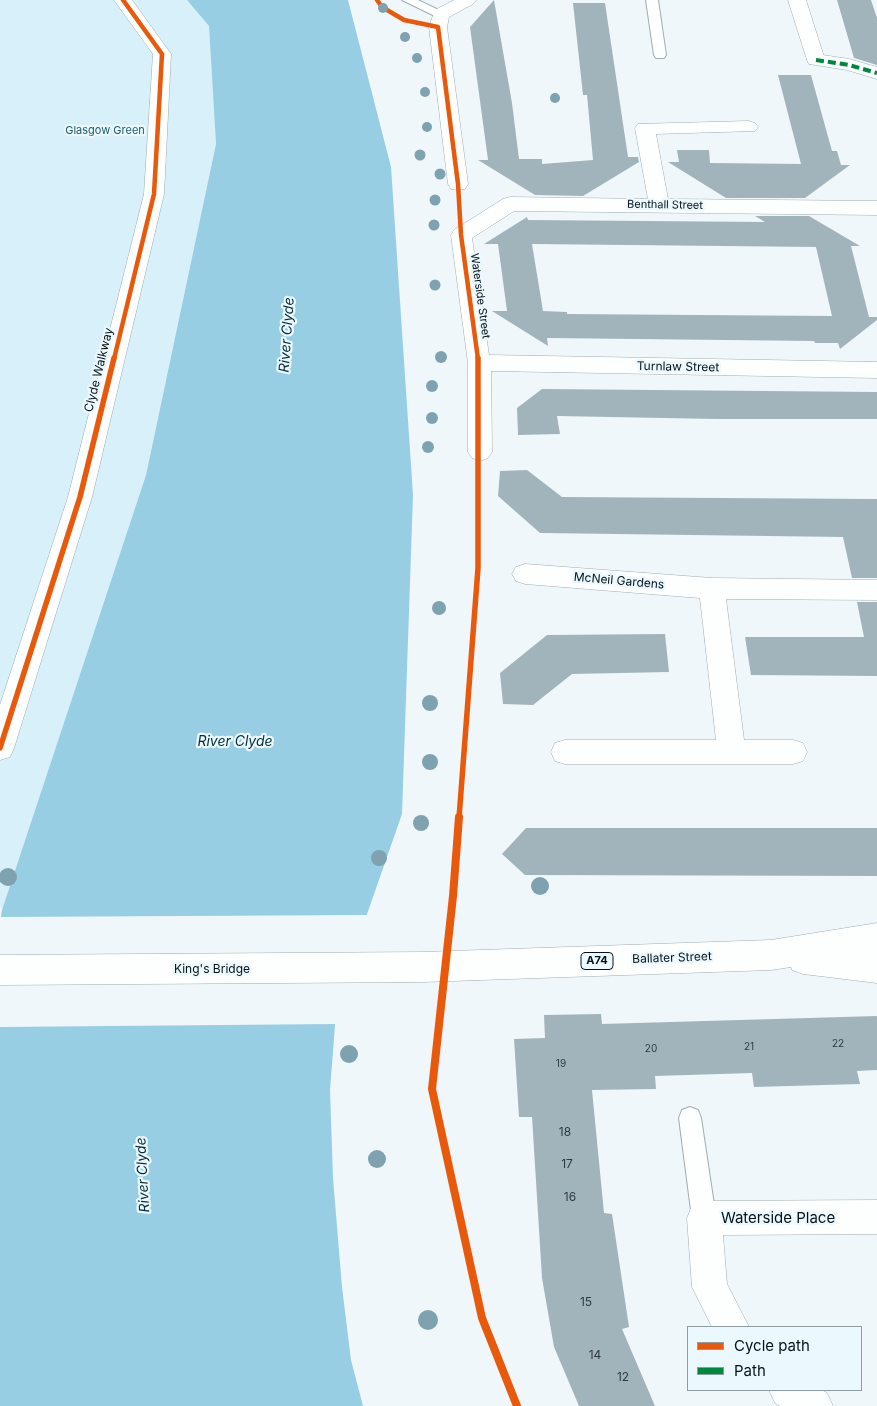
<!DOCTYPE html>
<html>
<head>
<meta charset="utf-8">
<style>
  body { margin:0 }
  #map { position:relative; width:877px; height:1406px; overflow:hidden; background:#f0f7fa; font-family:Inter,sans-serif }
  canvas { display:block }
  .legend { position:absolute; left:687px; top:1326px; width:175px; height:65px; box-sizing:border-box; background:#ebf9ff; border:1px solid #8f9da2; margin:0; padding:6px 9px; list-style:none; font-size:15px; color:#061217 }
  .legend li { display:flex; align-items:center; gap:10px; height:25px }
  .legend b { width:25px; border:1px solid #8f9da2 }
</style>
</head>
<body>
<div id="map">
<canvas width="877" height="1406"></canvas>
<ul class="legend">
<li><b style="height:6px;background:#e8590c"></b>Cycle path</li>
<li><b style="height:6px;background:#00873e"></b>Path</li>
</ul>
</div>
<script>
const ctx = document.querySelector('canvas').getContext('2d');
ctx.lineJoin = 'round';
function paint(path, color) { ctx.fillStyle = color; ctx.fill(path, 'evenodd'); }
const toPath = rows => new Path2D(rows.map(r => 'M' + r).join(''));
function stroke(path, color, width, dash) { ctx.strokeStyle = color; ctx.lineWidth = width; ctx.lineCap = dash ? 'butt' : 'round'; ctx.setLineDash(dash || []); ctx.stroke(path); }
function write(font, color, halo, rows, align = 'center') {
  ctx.font = font + ' Inter,sans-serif'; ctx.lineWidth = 4.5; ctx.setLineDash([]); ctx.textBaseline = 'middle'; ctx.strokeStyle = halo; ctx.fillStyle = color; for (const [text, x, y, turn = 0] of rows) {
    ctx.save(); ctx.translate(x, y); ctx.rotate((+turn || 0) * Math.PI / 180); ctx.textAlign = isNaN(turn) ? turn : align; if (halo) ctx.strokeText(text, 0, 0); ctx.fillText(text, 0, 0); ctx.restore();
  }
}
const green = toPath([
  [0,0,187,0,209,26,216,144,146,475,2,910,0,906]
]);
const water = toPath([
  [187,0,348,0,391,167,413,495,402,814,337,1000,330,1090,333,1178,342,1287,351,1360,363,1406,0,1406,0,924,2,910,146,475,216,144,209,26]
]);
const pier = toPath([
  [368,915,339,1000,336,1024,0,1027,0,917]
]);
const building = toPath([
  [494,0,512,103,519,159,542,159,542,164,593,160,587,95,583,95,573,3,605,3,628,157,638,157,639,162,583,196,535,195,478,160,488,160,470,27],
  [837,0,871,0,877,18,877,65,854,58],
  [778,75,811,75,832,151,837,151,841,165,850,165,805,198,726,198,668,162,679,162,677,150,709,150,710,163,801,164],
  [755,216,809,216,860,246,851,246,869,317,877,317,877,320,840,349,838,343,815,343,814,341,547,338,548,346,492,311,507,311,498,244,484,244,527,217,528,220,765,222],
  [532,244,816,247,832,316,567,314,567,312,543,311],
  [542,389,877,392,877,419,717,419,557,416,560,434,518,435,517,408],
  [527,470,562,497,877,499,877,578,852,578,843,537,540,533,498,496,500,471],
  [857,602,877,602,877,676,751,675,745,637,864,637],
  [665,634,669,672,572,674,533,705,503,704,500,673,547,635],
  [526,828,877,828,877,876,525,875,502,854],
  [601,1014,602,1024,877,1016,877,1070,857,1071,860,1084,754,1087,752,1073,655,1076,656,1089,592,1090,604,1213,612,1214,629,1327,622,1329,655,1406,579,1406,554,1347,542,1278,532,1117,519,1117,514,1039,545,1038,544,1015]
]);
const service = toPath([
  [402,0,418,0,447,14,441,18,437,17,402,0],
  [646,0,658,0,666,55,664,58,656,58,654,55,646,0],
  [690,1107,698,1110,701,1118,716,1218,712,1226,704,1230,696,1226,692,1218,679,1118,682,1110,690,1107]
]);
const pedestrian = toPath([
  [114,0,132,0,171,54,164,194,92,497,14,748,10,757,0,760,0,705,68,497,144,194,153,54,114,0],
  [816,54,849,59,877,67,877,79,847,70,809,64,807,60,809,56,816,54]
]);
const minor = toPath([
  [454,0,476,0,473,4,449,17,447,27,468,184,465,189,458,190,451,189,448,184,429,27,435,10,454,0],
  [788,0,806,0,825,60,823,64,809,64,807,60,788,0],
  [748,121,755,123,758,127,755,131,656,134,668,199,877,201,877,215,514,211,472,238,489,355,877,362,877,378,491,371,492,452,488,458,480,461,472,458,468,452,468,363,451,235,454,230,503,199,510,197,648,199,635,128,638,124,748,121],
  [525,564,712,578,877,580,877,600,726,599,744,740,793,740,803,743,807,752,803,761,793,764,565,764,555,761,551,752,555,743,565,740,716,740,700,598,525,584,516,581,512,574,516,567,525,564],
  [877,1200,877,1234,723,1235,727,1284,749,1327,712,1327,692,1287,687,1218,692,1206,704,1201,877,1200],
  [769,1390,822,1390,827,1393,833,1406,780,1406,775,1403,769,1390]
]);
const primary = toPath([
  [877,923,877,983,803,974,792,970,791,967,771,970,423,982,0,985,0,955,423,952,771,940,877,923]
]);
const quiet = toPath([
  [816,60,849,65,877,73]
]);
const cyclewayFar2 = toPath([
  [377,0,382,7,404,20,438,27,458,184,461,235,478,359],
  [114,359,154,194,162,54,123,0]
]);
const cyclewayFar1 = toPath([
  [0,748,80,497,114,358],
  [459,818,478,568,478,358]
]);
const cycleway = toPath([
  [459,817,453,896,432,1089,482,1318,517,1406]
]);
const trees = [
  [383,8,5],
  [405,37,5],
  [417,58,5],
  [425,92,5],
  [555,98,5],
  [427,127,5],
  [420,155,5.5],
  [440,174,5.5],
  [435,200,5.5],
  [434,225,5.5],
  [435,285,5.5],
  [441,357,6],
  [432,386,6],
  [432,418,6],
  [428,447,6],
  [439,608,7],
  [430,703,8],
  [430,762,8],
  [421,823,8],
  [379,858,8],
  [8,877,9],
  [540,886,9],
  [349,1054,9],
  [377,1159,9],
  [428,1320,10]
];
const numberNames = [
  ["22",838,1044],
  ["21",749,1047],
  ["20",651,1049],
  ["19",561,1064]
];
const farParknames = [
  ["Glasgow Green",105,131]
];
const farStreetnames = [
  ["Benthall Street",665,205,1],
  ["Waterside Street",480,296,82]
];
const shields = [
  [597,961,32]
];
const shieldNames = [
  ["A74",597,961]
];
const streetNames = [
  ["Turnlaw Street",678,367,1],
  ["Clyde Walkway",99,370,-76],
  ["McNeil Gardens",619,581,5],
  ["Ballater Street",672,958,-2],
  ["King's Bridge",212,969]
];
const nearNumbernames = [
  ["18",565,1132],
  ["17",567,1164],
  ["16",570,1197],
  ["15",586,1302],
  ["14",595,1355],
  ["12",623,1377]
];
const waterNames = [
  ["River Clyde",287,335,-86],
  ["River Clyde",235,742],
  ["River Clyde",143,1175,-93]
];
const nearStreetnames = [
  ["Waterside Place",778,1218]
];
paint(green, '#d7f0fa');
paint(water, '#97cee3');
paint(pier, '#f0f7fa');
paint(building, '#a2b4bb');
stroke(service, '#a2acaf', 2);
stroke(pedestrian, '#a2acaf', 1);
stroke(minor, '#a2acaf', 1);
stroke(primary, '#a2acaf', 1);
paint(service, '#fdfefe');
paint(pedestrian, '#fdfefe');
paint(minor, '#fdfefe');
paint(primary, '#fdfefe');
stroke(quiet, '#00873e', 4, [8, 4]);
stroke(cyclewayFar2, '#e8590c', 4.5);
stroke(cyclewayFar1, '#e8590c', 5.5);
stroke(cycleway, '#e8590c', 8);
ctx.fillStyle = '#7ea2af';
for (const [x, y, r] of trees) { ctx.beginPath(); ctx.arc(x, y, r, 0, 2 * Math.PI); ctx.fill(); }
write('10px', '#2d3a40', null, numberNames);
write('11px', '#205d71', '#ebf9ff', farParknames);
write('11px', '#061217', '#ebf9ff', farStreetnames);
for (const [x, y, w] of shields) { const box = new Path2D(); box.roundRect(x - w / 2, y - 8.5, w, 17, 4); ctx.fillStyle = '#ebf9ff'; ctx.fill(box); stroke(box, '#061217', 1); }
write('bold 11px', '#061217', null, shieldNames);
write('12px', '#061217', '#ebf9ff', streetNames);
write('12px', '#2d3a40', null, nearNumbernames);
write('italic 14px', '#092e3a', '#ebf9ff', waterNames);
write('15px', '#061217', '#ebf9ff', nearStreetnames);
</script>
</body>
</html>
